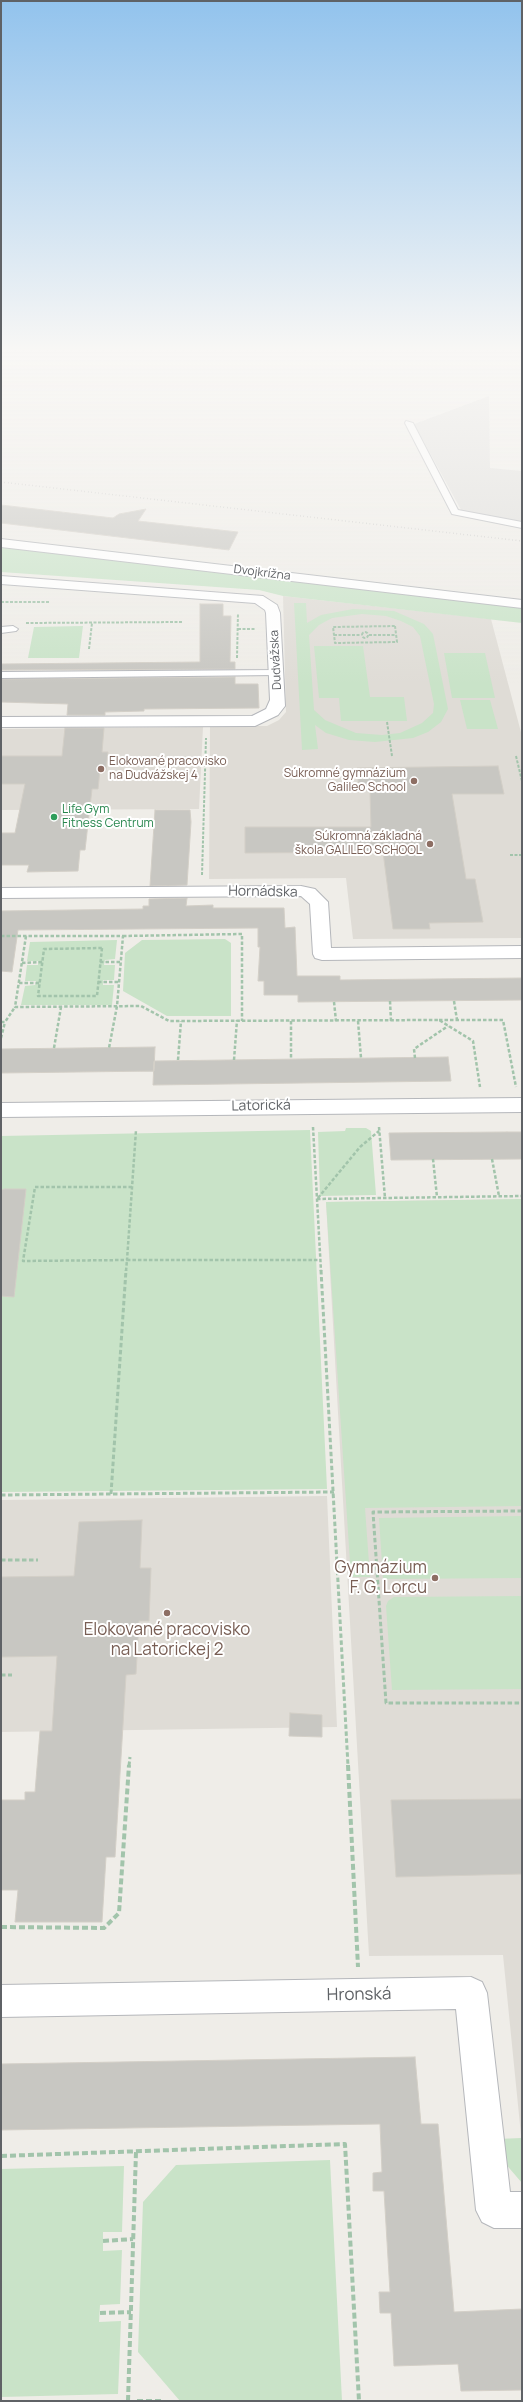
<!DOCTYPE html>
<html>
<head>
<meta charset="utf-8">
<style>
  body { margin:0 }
  #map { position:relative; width:523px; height:2402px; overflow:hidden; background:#efede8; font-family:Manrope,sans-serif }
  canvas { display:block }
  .frame { position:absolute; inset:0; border:2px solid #5f6266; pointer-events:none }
</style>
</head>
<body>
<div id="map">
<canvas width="523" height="2402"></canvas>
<div class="frame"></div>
</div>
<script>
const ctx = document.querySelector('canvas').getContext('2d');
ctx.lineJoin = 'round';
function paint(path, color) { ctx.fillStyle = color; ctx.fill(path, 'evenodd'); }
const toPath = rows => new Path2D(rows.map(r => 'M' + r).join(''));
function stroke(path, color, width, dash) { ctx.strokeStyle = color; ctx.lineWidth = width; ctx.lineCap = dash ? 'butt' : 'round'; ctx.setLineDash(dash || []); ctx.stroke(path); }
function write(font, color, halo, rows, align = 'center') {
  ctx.font = font + ' Manrope,sans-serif'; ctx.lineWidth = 4; ctx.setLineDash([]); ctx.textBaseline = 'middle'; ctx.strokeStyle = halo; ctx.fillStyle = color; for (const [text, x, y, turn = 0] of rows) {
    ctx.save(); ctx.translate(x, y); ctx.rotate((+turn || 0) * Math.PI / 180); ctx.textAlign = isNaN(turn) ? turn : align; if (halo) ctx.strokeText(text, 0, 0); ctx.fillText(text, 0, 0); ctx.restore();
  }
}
const industrial = toPath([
  [489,396,490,468,522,471,522,523,465,517,414,424]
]);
const education = toPath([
  [283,596,491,619,522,736,522,938,353,939,346,878,209,879,210,726,267,726,279,720,286,712],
  [203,727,199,809,1,810,1,729],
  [522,1199,522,2145,503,1955,369,1956,326,1202],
  [327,1496,337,1727,1,1732,1,1500]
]);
const green = toPath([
  [1,547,522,608,522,623,283,596,259,590,1,572],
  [294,603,306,603,307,623,321,615,353,609,394,611,424,624,433,634,448,709,441,722,428,732,413,738,375,742,349,740,326,733,315,725,318,749,302,750],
  [362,614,386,616,401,621,413,627,420,636,434,704,433,713,422,723,400,733,382,735,356,733,325,720,314,710,309,635,319,625,332,618],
  [83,626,79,658,28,658,34,627],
  [314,646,363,646,370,697,404,697,407,721,341,721,339,698,319,698],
  [444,653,485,653,495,698,452,698],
  [460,700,490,700,498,729,467,729],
  [225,939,231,943,231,1016,167,1016,123,991,125,953,142,940],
  [117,940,115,959,105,960,104,965,115,965,114,980,103,980,103,985,114,985,112,1005,21,1005,25,986,35,985,36,983,36,981,25,981,27,965,38,965,38,961,27,961,30,942],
  [346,1128,366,1128,371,1131,376,1195,320,1196,318,1132,345,1131],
  [310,1130,327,1489,1,1492,1,1136],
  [522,1199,522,1506,365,1508,370,1577,351,1577,326,1202],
  [522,1516,522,1578,383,1579,379,1518],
  [522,1596,522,1689,392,1690,386,1606,388,1601,394,1597],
  [521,2138,522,2145,522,2183,504,2162,498,2139],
  [330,2160,342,2401,180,2401,138,2352,143,2202,176,2165],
  [124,2166,122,2232,103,2232,103,2251,122,2250,120,2304,100,2305,99,2322,121,2321,118,2394,1,2397,1,2169]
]);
const building = toPath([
  [1,505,113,518,119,514,146,509,138,521,238,532,229,550,1,523,1,505],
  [200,604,223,604,223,616,231,616,230,662,235,662,235,669,1,670,1,664,200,662,200,604],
  [235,677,235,684,258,684,259,708,144,709,144,711,105,712,105,715,67,715,68,704,1,702,1,679,235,677],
  [65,728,104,728,102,752,108,752,106,770,100,770,98,789,92,789,85,850,80,850,78,871,27,872,29,865,1,865,1,833,15,833,25,784,1,784,1,756,62,756,65,728],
  [498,766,504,794,452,794,466,879,475,879,483,922,429,923,430,929,393,929,383,852,245,853,245,827,371,827,370,791,359,790,357,768,498,766],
  [155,810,190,810,191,822,187,885,150,886,155,810],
  [187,898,186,906,213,905,213,908,284,908,285,928,295,927,297,976,340,976,340,980,522,978,522,1000,298,1002,298,995,264,995,264,981,258,981,260,947,258,947,258,928,18,930,12,972,1,971,1,911,143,909,143,906,149,906,149,899,187,898],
  [155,1047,154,1071,1,1073,1,1049,155,1047],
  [448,1057,451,1081,153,1085,154,1061,448,1057],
  [507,1132,522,1132,522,1159,391,1160,389,1133,507,1132],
  [5,1189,26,1189,14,1297,1,1296,1,1190,5,1189],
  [142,1520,140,1568,151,1568,149,1621,139,1621,136,1674,126,1675,115,1857,106,1857,102,1922,15,1922,18,1890,1,1890,1,1800,25,1800,25,1792,35,1792,40,1731,52,1731,57,1656,1,1657,1,1577,74,1576,79,1522,142,1520],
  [290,1713,322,1715,322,1737,289,1736,290,1713],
  [522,1799,522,1874,396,1877,391,1800,522,1799],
  [415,2057,421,2124,438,2124,454,2312,522,2309,522,2390,461,2391,458,2364,394,2366,391,2313,380,2313,379,2292,390,2292,384,2191,373,2191,373,2173,382,2172,380,2124,1,2130,1,2064,415,2057]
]);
const pathFar3 = toPath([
  [1,602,50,602],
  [26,623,183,622],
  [395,626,397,642,335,643,333,627,395,626],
  [238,629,255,629],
  '362 635a3 3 0 1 1 6 0a3 3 0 1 1-6 0Z',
  [334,635,361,635],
  [369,635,396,635],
  [89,649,92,623],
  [237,658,238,613],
  [387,722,392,756],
  [516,756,522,781],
  [510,855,522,855],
  [202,875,206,738]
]);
const pathFar2 = toPath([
  [1,936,123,936,117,1006,109,1048],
  [26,936,15,1007,141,1006,169,1021,439,1020,473,1041,480,1087],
  [123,936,242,934,242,1021],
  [102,948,97,996,38,996,44,949,102,948],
  [100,962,120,962],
  [22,963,43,962],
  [98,982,119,982],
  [19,983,40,983],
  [390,1001,391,1021],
  [454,1001,457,1020],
  [334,1002,336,1021],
  [439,1020,503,1020,516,1087],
  [291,1021,291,1059],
  [358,1021,361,1058],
  [1,1022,5,1022,15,1007],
  [1,1038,5,1022],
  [54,1048,61,1007],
  [415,1058,414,1049,448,1026],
  [178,1060,181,1021],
  [234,1060,237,1020],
  [313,1127,321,1271],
  [379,1127,385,1198],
  [433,1159,437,1197],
  [492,1159,499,1196],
  [132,1187,35,1187,23,1261,127,1260,136,1130],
  [318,1198,360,1147,379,1131],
  [317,1199,522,1196],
  [126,1271,127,1260,321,1260]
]);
const pathFar1 = toPath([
  [321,1270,348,1766],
  [111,1494,126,1270],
  [1,1495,334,1492],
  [522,1511,373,1512,386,1703,522,1703],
  [1,1560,38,1560],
  [1,1675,12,1675],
  [129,1766,130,1757]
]);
const path = toPath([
  [348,1765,358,1967],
  [1,1927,104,1928,119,1913,129,1765],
  [1,2156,345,2144,359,2401],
  [103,2241,133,2239],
  [100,2313,131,2312],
  [128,2401,136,2152],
  [137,2401,161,2401]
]);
const lane = toPath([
  [406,421,413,423,458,510,522,522,522,528,452,514,405,423,406,421],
  [13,626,18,629,16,631,1,633,1,627,13,626],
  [276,670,279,671,279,675,1,678,1,672,276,670]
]);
const street = toPath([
  [1,576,263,596,277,605,280,613,285,706,278,715,255,726,1,727,1,717,252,716,266,709,270,700,266,613,265,610,255,603,1,584,1,576],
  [301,886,315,889,328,902,331,948,522,946,522,958,322,960,315,958,313,954,310,904,301,896,1,898,1,888,301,886],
  [522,1098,522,1112,1,1117,1,1103,522,1098],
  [471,1977,482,1982,487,1993,510,2192,522,2192,522,2228,494,2228,482,2222,476,2210,456,2009,1,2017,1,1985,471,1977]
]);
const secondary = toPath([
  [1,539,522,600,522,608,1,547,1,539]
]);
const rail = toPath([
  [1,482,522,541]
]);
const markers = [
  [101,769,4,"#8d6e63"],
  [414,781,4,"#8d6e63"],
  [54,817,4,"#2e9e5b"],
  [430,844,4,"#8d6e63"],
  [435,1578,4,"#8d6e63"],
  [167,1613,4,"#8d6e63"]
];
const farStreetnames = [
  ["Dvojkrížna",262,573,7],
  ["Dudvážska",276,660,-93]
];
const farEducationnames = [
  ["Elokované pracovisko",109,762,"left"],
  ["na Dudvážskej 4",109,776,"left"],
  ["Súkromné gymnázium",406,774],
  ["Galileo School",406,788],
  ["Súkromná základná",422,837],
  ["škola GALILEO SCHOOL",422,851]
];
const farLeisurenames = [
  ["Life Gym",62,810],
  ["Fitness Centrum",62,824]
];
const streetNames = [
  ["Hornádska",263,892,1],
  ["Latorická",261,1106,-1]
];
const nearEducationnames = [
  ["Gymnázium",427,1568],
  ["F. G. Lorcu",427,1588],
  ["Elokované pracovisko",167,1630,"center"],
  ["na Latorickej 2",167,1650,"center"]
];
const nearStreetnames = [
  ["Hronská",359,1995,-1]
];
paint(industrial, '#deddda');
paint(education, '#dfdcd6');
paint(green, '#c9e3c8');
paint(building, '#c8c7c2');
stroke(building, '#d3cfc7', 1);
stroke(lane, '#b5b7bb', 2);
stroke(street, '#b5b7bb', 2);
stroke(secondary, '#b4b7ba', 2);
stroke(pathFar3, '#a2c4ab', 2, [3, 1.5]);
stroke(pathFar2, '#a2c4ab', 2.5, [3.5, 2]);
stroke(pathFar1, '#a2c4ab', 3, [4.5, 2.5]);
stroke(path, '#a2c4ab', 4, [6, 3]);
paint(lane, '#fff');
paint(street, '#fff');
paint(secondary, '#fff');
stroke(rail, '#b3b4b4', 1.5, [0.5, 3]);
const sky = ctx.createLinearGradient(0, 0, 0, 685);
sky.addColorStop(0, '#92c3ed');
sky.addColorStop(0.51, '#f8f7f5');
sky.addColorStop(1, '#f8f7f500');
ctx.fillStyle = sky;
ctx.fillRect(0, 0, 523, 685);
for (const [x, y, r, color] of markers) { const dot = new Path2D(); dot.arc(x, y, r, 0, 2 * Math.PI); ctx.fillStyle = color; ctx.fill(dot); stroke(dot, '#fff', 1.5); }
write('12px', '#5f6266', '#fff', farStreetnames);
write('12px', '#785e54', '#fff', farEducationnames, 'right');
write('12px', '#27864d', '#fff', farLeisurenames, 'left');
write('14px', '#5f6266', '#fff', streetNames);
write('17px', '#785e54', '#fff', nearEducationnames, 'right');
write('17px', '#5f6266', '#fff', nearStreetnames);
</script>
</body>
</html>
